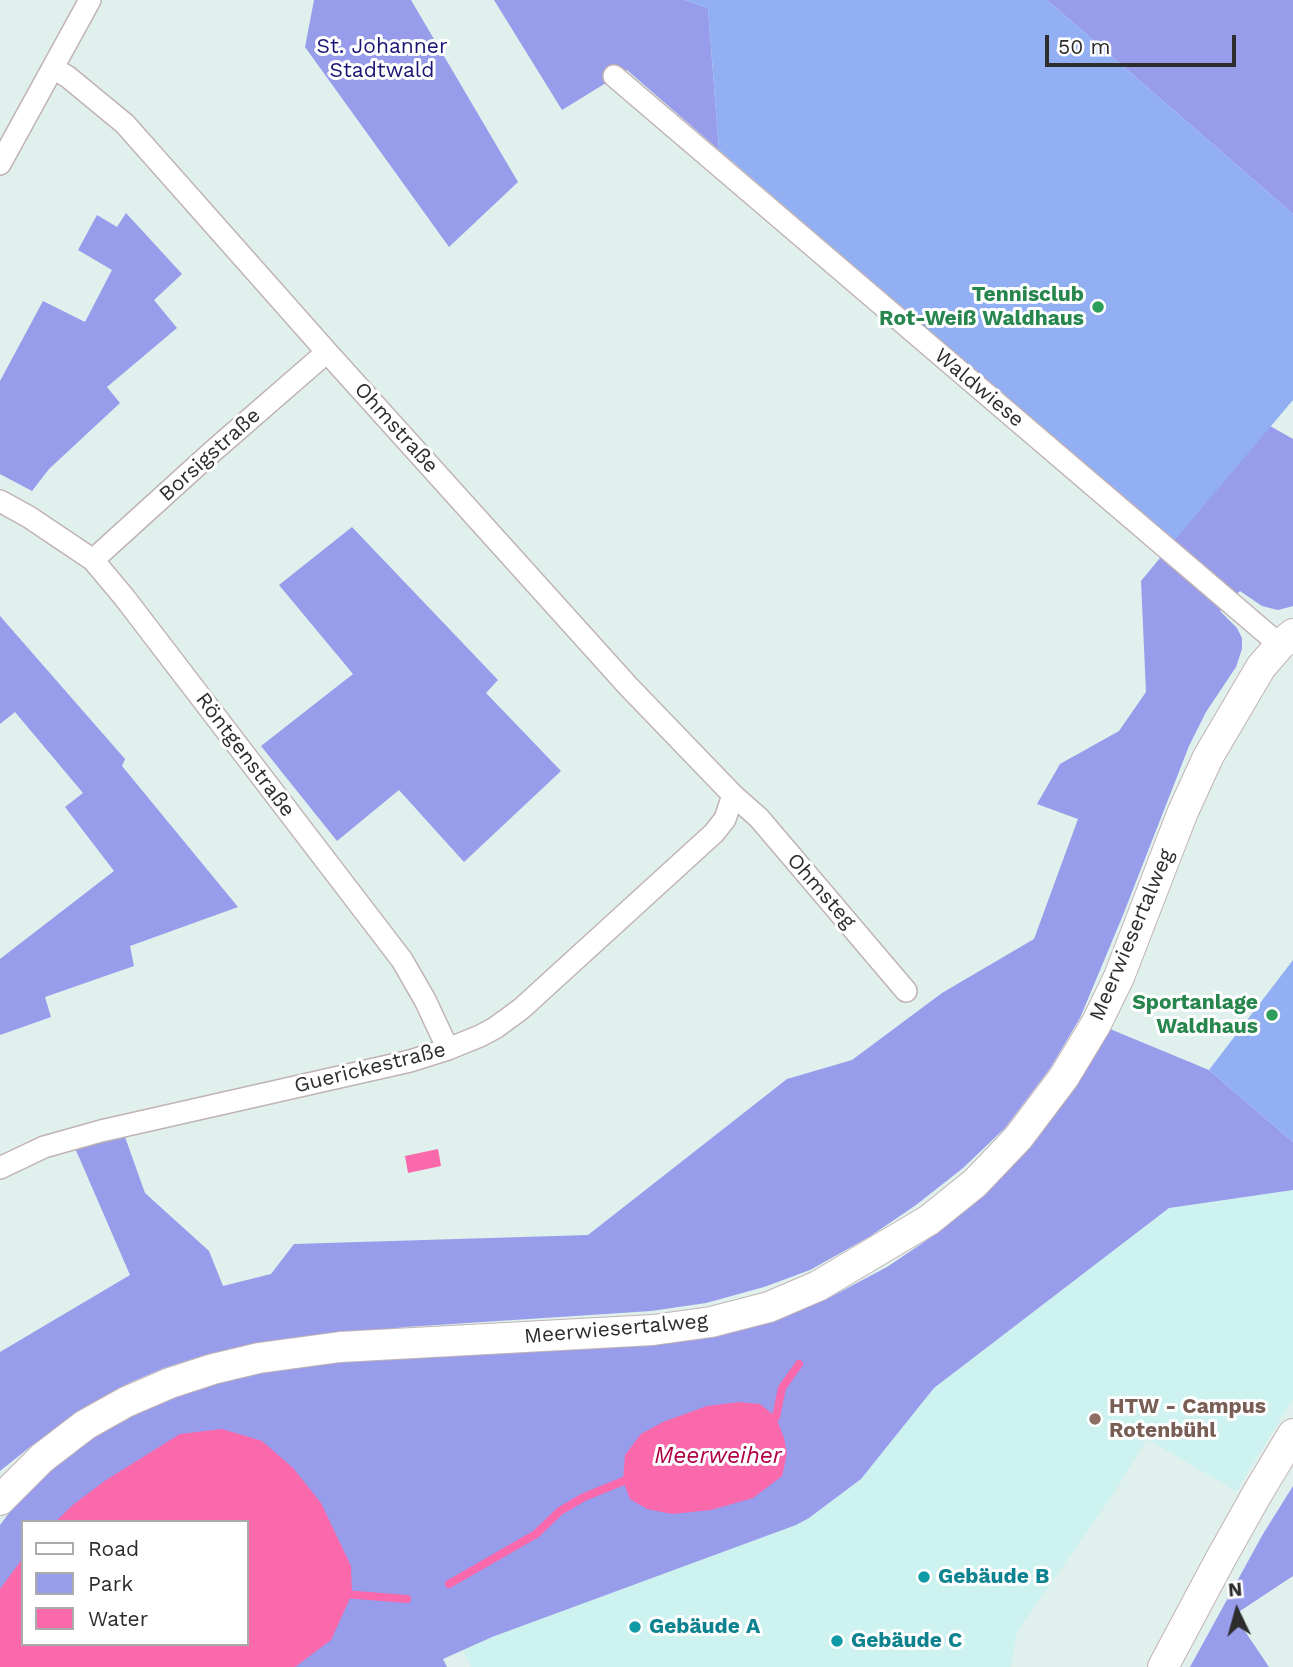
<!DOCTYPE html>
<html>
<head>
<meta charset="utf-8">
<style>
  body { margin:0 }
  #map { position:relative; width:1293px; height:1667px; overflow:hidden; background:#dff0ed; font-family:"Work Sans",sans-serif }
  canvas { display:block }
  .legend { position:absolute; left:21px; top:1520px; width:228px; height:126px; box-sizing:border-box; background:#fff; border:2px solid #ababab; margin:0; padding:9px 12px; list-style:none; font-size:21px; color:#2d2d2d }
  .legend li { display:flex; align-items:center; gap:14px; height:35px }
  .legend b { width:35px; border:2px solid #ababab }
  .north { position:absolute; left:1202px; top:1576px; width:70px; height:70px; -webkit-text-stroke:5px #fff; paint-order:stroke; rotate:355deg; font-size:19px; font-weight:700; line-height:28px; text-align:center; color:#2d2d2d }
  .north::after { content:''; display:block; margin:auto; width:24px; height:32px; background:#2d2d2d; clip-path:polygon(50% 0,100% 100%,50% 72%,0 100%) }
  .scale { position:absolute; left:1045px; top:35px; width:191px; height:32px; box-sizing:border-box; border:4px solid #2d2d2d; border-top:0; padding-left:9px; font-size:21px; line-height:24px; white-space:nowrap; color:#2d2d2d; -webkit-text-stroke:5px #fff; paint-order:stroke }
</style>
</head>
<body>
<div id="map">
<canvas width="1293" height="1667"></canvas>
<ul class="legend">
<li><b style="height:9px;background:#fff"></b>Road</li>
<li><b style="height:19px;background:#979ceb"></b>Park</li>
<li><b style="height:19px;background:#fa69ac"></b>Water</li>
</ul>
<div class="north">N</div>
<div class="scale">50 m</div>
</div>
<script>
const ctx = document.querySelector('canvas').getContext('2d');
ctx.lineJoin = 'round';
function paint(path, color) { ctx.fillStyle = color; ctx.fill(path, 'evenodd'); }
const toPath = rows => new Path2D(rows.map(r => 'M' + r).join(''));
function stroke(path, color, width, dash) { ctx.strokeStyle = color; ctx.lineWidth = width; ctx.lineCap = dash ? 'butt' : 'round'; ctx.setLineDash(dash || []); ctx.stroke(path); }
function write(font, color, halo, rows, align = 'center') {
  ctx.font = font + ' "Work Sans",sans-serif'; ctx.lineWidth = 6; ctx.setLineDash([]); ctx.textBaseline = 'middle'; ctx.strokeStyle = halo; ctx.fillStyle = color; for (const [text, x, y, turn = 0] of rows) {
    ctx.save(); ctx.translate(x, y); ctx.rotate((+turn || 0) * Math.PI / 180); ctx.textAlign = isNaN(turn) ? turn : align; if (halo) ctx.strokeText(text, 0, 0); ctx.fillText(text, 0, 0); ctx.restore();
  }
}
const education = toPath([
  [1293,1190,1293,1399,1236,1491,1147,1439,1118,1487,1017,1632,1011,1667,471,1667,463,1650,492,1637,796,1525,809,1518,861,1479,934,1388,1169,1208]
]);
const green = toPath([
  [314,0,411,0,518,182,449,247,305,47],
  [494,0,685,0,708,8,719,150,627,70,562,110],
  [1047,0,1293,0,1293,214],
  [126,213,182,274,154,300,177,328,107,387,120,403,49,469,32,491,0,474,0,381,43,301,85,322,112,270,78,250,97,215,117,227],
  [1263,422,1293,439,1293,606,1278,610,1262,606,1240,591,1220,611,1237,628,1242,638,1242,649,1236,667,1206,712,1189,746,1123,915,1080,1018,1051,1067,1005,1128,963,1168,916,1205,869,1237,810,1270,764,1287,706,1303,651,1311,406,1327,257,1344,209,1354,164,1368,129,1383,76,1413,30,1447,0,1471,0,1352,130,1275,75,1148,125,1137,145,1193,209,1251,223,1286,271,1274,294,1244,588,1235,787,1079,852,1060,942,993,1034,939,1078,819,1037,804,1060,764,1119,731,1146,692,1141,581,1174,541,1095,472],
  [352,527,498,680,486,693,561,771,464,862,399,790,337,841,261,746,353,674,279,585],
  [0,616,125,759,122,766,238,907,130,946,134,966,45,997,51,1017,0,1035,0,959,114,871,65,807,83,793,15,712,0,724],
  [1110,1029,1209,1070,1293,1142,1293,1190,1169,1208,934,1388,861,1479,809,1518,796,1525,492,1637,443,1659,447,1667,0,1667,0,1525,9,1513,62,1460,118,1421,162,1399,262,1371,341,1361,774,1320,825,1300,887,1267,939,1232,984,1196,1030,1147,1076,1086],
  [23,1522,247,1522,247,1644,23,1644],
  [1293,1486,1293,1576,1234,1615,1269,1667,1190,1667,1263,1534]
]);
const pitch = toPath([
  [685,0,1047,0,1293,214,1293,400,1174,541,719,150,708,8],
  [1293,960,1293,1142,1209,1070]
]);
const water = toPath([
  [438,1149,441,1166,408,1173,405,1156],
  [739,1402,760,1404,776,1417,784,1438,787,1454,782,1476,753,1498,711,1510,672,1514,647,1509,630,1499,623,1481,625,1455,641,1434,663,1422,707,1406],
  [222,1429,262,1441,293,1468,321,1503,351,1566,352,1594,331,1640,295,1667,0,1667,0,1589,23,1558,23,1644,247,1644,247,1522,55,1522,74,1504,106,1480,180,1434]
]);
const stream = toPath([
  [768,1421,776,1417,782,1388,799,1364],
  [449,1584,536,1534,560,1511,584,1497,631,1478],
  [344,1594,407,1599]
]);
const street = toPath([
  [53,68,68,77,125,124,327,352,628,686,733,795,759,818,906,991],
  [614,76,1280,645],
  [0,164,90,0],
  [0,501,29,517,93,560,124,597,402,960,425,1000,448,1049],
  [93,560,212,452,327,352],
  [0,1168,44,1147,101,1131,410,1061,448,1049,480,1036,495,1028,521,1009,714,833,725,819,733,795]
]);
const secondary = toPath([
  [0,1500,42,1458,85,1425,126,1402,170,1383,213,1369,259,1358,340,1347,653,1330,711,1322,769,1307,818,1286,929,1220,975,1183,1018,1138,1064,1077,1096,1024,1119,977,1182,814,1208,757,1261,667,1280,645,1293,634],
  [1163,1667,1220,1560,1257,1494,1293,1434]
]);
const markers = [
  [1098,307,7,"#2e9e5b"],
  [1272,1015,7,"#2e9e5b"],
  [1095,1419,7,"#8d6e63"],
  [924,1577,7,"#0f9aa8"],
  [635,1627,7,"#0f9aa8"],
  [837,1641,7,"#0f9aa8"]
];
const parkNames = [
  ["St. Johanner",382,47],
  ["Stadtwald",382,71]
];
const leisureNames = [
  ["Tennisclub",1084,295],
  ["Rot-Weiß Waldhaus",1084,319],
  ["Sportanlage",1258,1003],
  ["Waldhaus",1258,1027]
];
const streetNames = [
  ["Waldwiese",979,388,40],
  ["Ohmstraße",396,428,48],
  ["Borsigstraße",210,455,-42],
  ["Röntgenstraße",245,755,53],
  ["Ohmsteg",821,891,49],
  ["Meerwiesertalweg",1132,935,-67],
  ["Guerickestraße",370,1068,-14],
  ["Meerwiesertalweg",616,1329,-5]
];
const educationNames = [
  ["HTW - Campus",1109,1407],
  ["Rotenbühl",1109,1431]
];
const cultureNames = [
  ["Gebäude B",938,1577],
  ["Gebäude A",649,1627],
  ["Gebäude C",851,1641]
];
const waterNames = [
  ["Meerweiher",718,1456]
];
paint(education, '#cdf2f0');
paint(green, '#979ceb');
paint(pitch, '#92aff3');
paint(water, '#fa69ac');
stroke(stream, '#fa69ac', 8);
stroke(street, '#c2b3b3', 24);
stroke(secondary, '#c2b3b3', 32);
stroke(street, '#fff', 21);
stroke(secondary, '#fff', 30);
for (const [x, y, r, color] of markers) { const dot = new Path2D(); dot.arc(x, y, r, 0, 2 * Math.PI); ctx.fillStyle = color; ctx.fill(dot); stroke(dot, '#fff', 2.5); }
write('21px', '#1a1474', '#fff', parkNames);
write('bold 21px', '#27864d', '#fff', leisureNames, 'right');
write('21px', '#2d2d2d', '#fff', streetNames);
write('bold 21px', '#785e54', '#fff', educationNames, 'left');
write('bold 21px', '#0d838f', '#fff', cultureNames, 'left');
write('italic 23px', '#ae0043', '#fff', waterNames);
</script>
</body>
</html>
